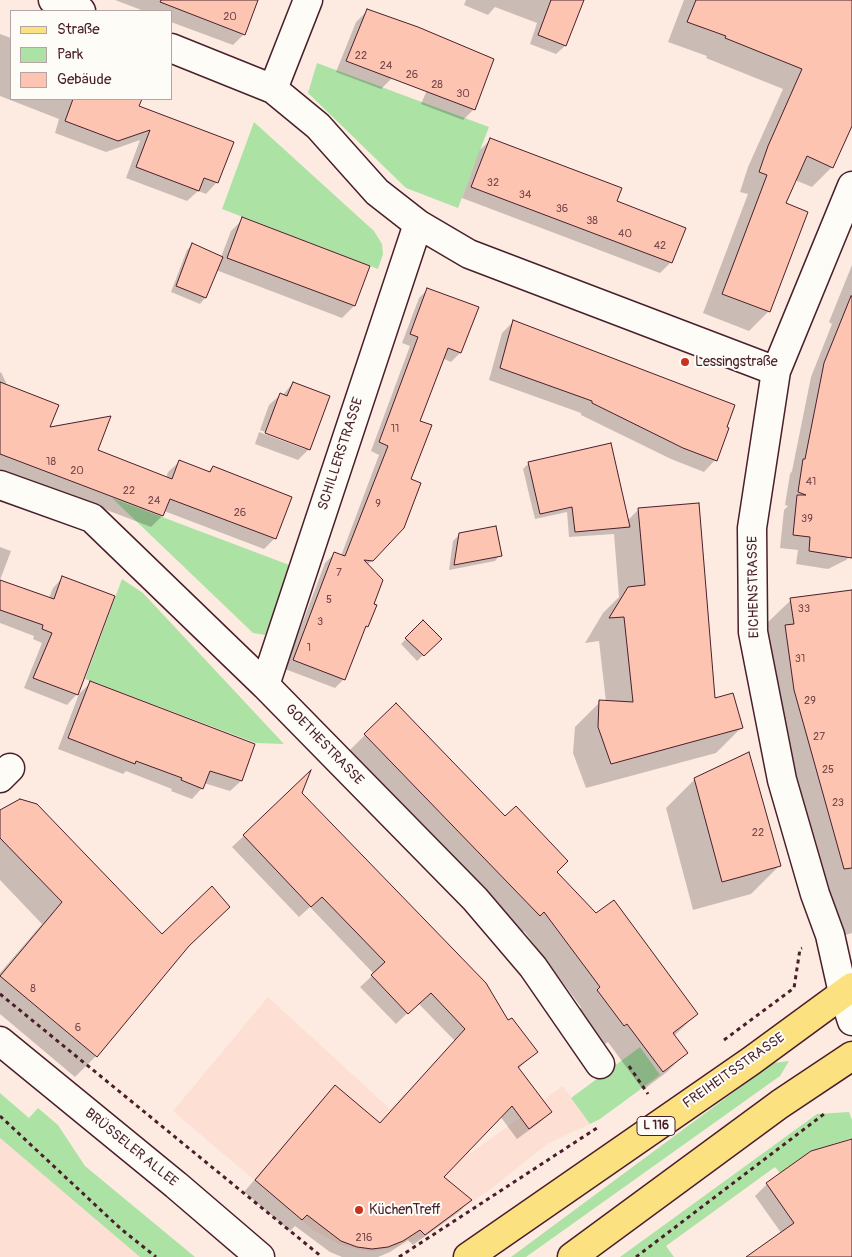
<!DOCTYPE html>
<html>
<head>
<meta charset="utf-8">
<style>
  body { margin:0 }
  #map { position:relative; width:852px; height:1257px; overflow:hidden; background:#fdebe2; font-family:Pangolin,sans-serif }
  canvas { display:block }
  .legend { position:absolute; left:10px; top:10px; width:162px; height:90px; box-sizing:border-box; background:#fdfcf7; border:1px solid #b5a4a5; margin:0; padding:6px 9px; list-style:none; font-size:15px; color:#4a1f2b }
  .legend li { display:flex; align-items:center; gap:10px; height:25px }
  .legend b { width:25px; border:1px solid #b5a4a5 }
</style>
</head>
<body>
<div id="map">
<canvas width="852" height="1257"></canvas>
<ul class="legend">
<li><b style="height:6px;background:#fbe180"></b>Straße</li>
<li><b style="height:14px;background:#ade2a5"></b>Park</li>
<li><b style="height:14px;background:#fdc4b2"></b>Gebäude</li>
</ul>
</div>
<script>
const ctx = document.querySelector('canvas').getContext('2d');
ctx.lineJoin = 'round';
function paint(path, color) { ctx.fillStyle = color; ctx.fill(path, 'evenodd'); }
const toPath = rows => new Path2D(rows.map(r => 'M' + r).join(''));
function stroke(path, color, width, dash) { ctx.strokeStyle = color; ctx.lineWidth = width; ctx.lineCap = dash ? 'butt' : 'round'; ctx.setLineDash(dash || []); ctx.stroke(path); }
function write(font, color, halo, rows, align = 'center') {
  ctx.font = font + ' Pangolin,sans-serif'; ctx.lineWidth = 4; ctx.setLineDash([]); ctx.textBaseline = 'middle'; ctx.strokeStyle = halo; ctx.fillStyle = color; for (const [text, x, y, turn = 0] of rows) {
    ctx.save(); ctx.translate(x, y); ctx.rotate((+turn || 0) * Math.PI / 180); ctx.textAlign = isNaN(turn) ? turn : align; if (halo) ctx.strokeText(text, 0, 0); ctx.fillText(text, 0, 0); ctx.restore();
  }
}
const built = toPath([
  [268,997,390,1109,406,1092,471,1153,563,1086,590,1124,547,1144,496,1185,425,1236,401,1246,370,1252,340,1245,313,1230,173,1111],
  [0,1138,140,1257,0,1257]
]);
const green = toPath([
  [317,63,489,127,458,208,406,188,308,93],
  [254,122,374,231,382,244,383,254,378,269,222,209],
  [112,498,292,566,265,635,253,633],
  [122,579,143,593,284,744,256,743,85,679],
  [640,1047,660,1075,600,1119,590,1124,571,1098],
  [789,1061,780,1076,526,1257,511,1257,773,1063],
  [0,1093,29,1118,38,1108,58,1125,85,1166,195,1257,140,1257,0,1138],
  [849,1112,852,1120,852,1138,811,1151,780,1173,775,1167,666,1246,674,1257,620,1257,817,1114]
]);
const shadow = toPath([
  [115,0,257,0,244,34,233,45,171,22,171,11,144,11],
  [466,0,582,0,565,46,556,54,530,44,537,23,495,7,488,15,464,5],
  [684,0,852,0,852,123,832,167,812,187,795,180,784,204,769,311,749,331,703,313,748,194,740,192,748,167,783,89,706,58,707,56,668,42],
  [367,11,392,78,381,89,336,72,356,22],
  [0,34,11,38,11,99,140,99,137,106,217,182,206,194,198,191,187,201,126,178,140,140,106,152,55,133,59,119,0,96],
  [442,55,474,109,463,120,421,104],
  [491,139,616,202,671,262,660,273,462,198,480,150],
  [243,219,368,266,354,306,342,318,216,270,205,298,200,304,171,292,187,250,192,245,221,257,231,231],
  [852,265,852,554,846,560,828,569,796,564,798,550,780,548,784,510,788,506,785,505,790,474,792,471,811,377,832,324,829,322],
  [428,289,477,308,460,353,451,362,442,358,419,422,373,560,367,565,373,604,367,626,363,631,344,679,335,688,285,669,325,563,334,554,341,556,379,455,371,451,410,346,402,343,419,298],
  [513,322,715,460,704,472,671,459,581,415,581,413,489,380,502,333],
  [1,372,8,387,48,429,96,451,166,478,168,472,179,462,208,472,213,467,275,538,264,549,164,511,162,516,151,527,0,469,0,373],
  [293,383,309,449,298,460,255,444,259,432,305,449,305,447,260,430,269,405,280,395,282,396],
  [529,463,627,521,639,509,714,699,741,728,716,753,586,788,573,753,575,727,600,702,606,702,599,641,585,643,603,613,619,597,614,534,569,537,567,512,535,519,523,469],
  [459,535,500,555,495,561,449,570,453,541],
  [0,547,11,551,0,580],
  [63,577,77,694,67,705,24,688,42,643,33,639,34,636,0,623,0,581,49,598,53,588],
  [852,591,852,933,836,938,805,841,766,624,791,600],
  [423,622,440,639,417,661,401,644],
  [90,683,254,745,241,781,230,791,204,783,202,788,192,799,171,791,172,789,126,771,123,774,58,749,79,694],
  [365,735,556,872,596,915,697,1014,674,1036,686,1053,667,1072,643,1090,608,1042,605,1044,579,1010,581,1007,524,931,520,934,346,754],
  [308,775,301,793,536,1052,518,1069,551,1112,539,1123,517,1139,500,1116,442,1177,470,1200,459,1212,413,1245,408,1240,390,1252,378,1257,342,1257,330,1252,295,1226,290,1231,244,1192,335,1086,379,1124,455,1041,418,1003,396,1024,360,987,374,974,310,907,299,917,232,847],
  [695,779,779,866,751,894,693,910,666,808],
  [0,811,162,936,184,950,96,1056,75,1077,0,1014,0,973,42,924,0,880],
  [852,1140,852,1257,782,1257,782,1234,755,1196,767,1184]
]);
const building = toPath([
  [161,0,258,0,245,35,160,2,161,0],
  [551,0,584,0,566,46,538,35,551,0],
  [696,0,852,0,852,126,833,168,807,156,786,203,808,212,770,312,722,294,767,175,759,172,768,146,802,69,725,38,726,36,687,22,696,0],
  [367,9,418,27,494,59,475,110,346,61,367,9],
  [73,99,142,99,139,106,234,142,218,183,204,178,199,191,136,167,150,130,118,141,65,121,73,99],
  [490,138,622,188,617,201,686,228,672,263,471,187,490,138],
  [242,217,370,266,355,306,227,258,242,217],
  [192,243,223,257,206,298,176,286,192,243],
  [427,288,479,307,461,353,448,348,420,421,432,425,411,479,421,483,404,528,373,561,364,560,383,580,374,604,377,605,368,627,366,626,345,680,293,660,334,552,345,556,388,446,379,442,418,337,410,334,427,288],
  [851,296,852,296,852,558,809,551,810,537,793,535,797,495,806,495,798,492,803,459,805,459,824,363,851,296],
  [513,320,735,405,727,427,729,428,717,461,683,448,592,403,592,401,500,368,513,320],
  [0,382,59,405,50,427,111,416,98,450,172,479,179,460,210,472,213,466,292,497,276,539,170,499,163,516,0,454,0,382],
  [293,382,330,396,310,450,265,433,280,393,287,396,293,382],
  [611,443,630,527,575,532,572,507,540,514,528,462,611,443],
  [699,503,715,698,733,693,743,728,611,764,598,727,599,700,633,702,624,617,609,618,628,587,645,585,638,508,699,503],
  [496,526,502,556,454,565,459,533,496,526],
  [62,576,115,596,78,695,33,678,52,633,42,629,43,625,0,610,0,580,54,599,62,576],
  [852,590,852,868,844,869,794,690,785,625,794,624,790,598,852,590],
  [423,620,442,639,424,656,405,638,423,620],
  [90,681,255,744,242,781,210,771,203,789,181,780,182,778,136,761,135,764,68,738,90,681],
  [396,703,505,816,516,806,568,861,557,872,596,913,614,900,698,1014,673,1033,688,1053,663,1072,627,1024,624,1026,597,990,600,987,544,912,540,916,364,734,396,703],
  [749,752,781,866,722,882,694,778,749,752],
  [311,770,302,793,486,983,508,1020,512,1018,538,1052,518,1067,552,1112,529,1129,512,1106,444,1177,472,1200,425,1235,420,1230,403,1241,388,1247,372,1249,357,1247,341,1241,307,1215,302,1220,255,1180,335,1085,380,1123,465,1029,431,993,408,1014,371,975,385,962,322,897,311,907,243,835,311,770],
  [20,799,37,804,162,934,212,886,230,907,189,946,97,1057,0,976,62,902,0,838,0,810,20,799],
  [852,1139,852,1257,746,1257,794,1223,766,1183,811,1151,852,1139]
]);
const path = toPath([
  [0,994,322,1257],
  [724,1040,794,988,800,949,802,948],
  [629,1066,648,1094],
  [0,1116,121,1229,156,1257],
  [399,1257,600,1126],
  [636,1257,824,1114]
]);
const minor = toPath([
  [53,0,81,11],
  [171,48,273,89,318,126,377,192,418,224,469,254,776,371],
  [273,89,308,0],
  [852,186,776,371,752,528,753,632,782,780,815,894,830,935,843,993,852,1021],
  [0,485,92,518,265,685,475,899,533,967,600,1064],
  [265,685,418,224],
  [0,778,10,768]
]);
const secondary = toPath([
  [0,1041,176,1185,260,1257]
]);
const primary = toPath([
  [468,1257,751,1061,852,987],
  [572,1257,780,1104,852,1056]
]);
const markers = [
  [685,362,5,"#c8321e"],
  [359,1210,5,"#c8321e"]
];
const numberNames = [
  ["20",230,17],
  ["22",361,56],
  ["24",386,66],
  ["26",412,75],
  ["28",437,85],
  ["30",463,94],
  ["32",493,183],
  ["34",525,195],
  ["36",562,209],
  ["38",592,221],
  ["40",625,234],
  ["42",660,246],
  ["11",395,429],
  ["18",51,462],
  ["20",77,471],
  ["41",811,482],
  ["22",129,491],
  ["24",154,501],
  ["9",378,504],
  ["26",240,513],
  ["39",807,519],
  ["7",339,573],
  ["5",329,600],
  ["33",804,609],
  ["3",320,622],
  ["1",309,648],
  ["31",800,659],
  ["29",810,701],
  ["27",819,737],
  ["25",828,770],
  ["23",838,803],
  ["22",758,833],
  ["8",33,989],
  ["6",78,1028],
  ["216",364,1238]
];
const shields = [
  [656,1126,38]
];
const shieldNames = [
  ["L 116",656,1126]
];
const poiNames = [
  ["Lessingstraße",695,362],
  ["KüchenTreff",369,1210]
];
const streetNames = [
  ["SCHILLERSTRASSE",341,454,-72],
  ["EICHENSTRASSE",754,587,-91],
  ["GOETHESTRASSE",324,745,46],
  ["FREIHEITSSTRASSE",734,1071,-35],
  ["BRÜSSELER ALLEE",131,1148,39]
];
paint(built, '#fddfd4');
paint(green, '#ade2a5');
paint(shadow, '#0003');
paint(building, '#fdc4b2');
stroke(building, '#4a1f2b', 1);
stroke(minor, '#4a1f2b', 31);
stroke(secondary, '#4a1f2b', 31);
stroke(primary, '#4a1f2b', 31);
stroke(path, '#4a1f2b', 3, [4, 4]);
stroke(minor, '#fdfcf7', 28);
stroke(secondary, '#fdfcf7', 28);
stroke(primary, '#fbe180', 28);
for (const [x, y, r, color] of markers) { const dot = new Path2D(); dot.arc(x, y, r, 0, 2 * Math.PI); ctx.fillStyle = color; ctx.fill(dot); stroke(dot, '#fdfcf7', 2); }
write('11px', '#77484d', null, numberNames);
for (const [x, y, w] of shields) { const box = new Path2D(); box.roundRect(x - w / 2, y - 9.5, w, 19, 4); ctx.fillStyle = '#fdfcf7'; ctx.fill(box); stroke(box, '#4a1f2b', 1); }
write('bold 12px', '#4a1f2b', null, shieldNames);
write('14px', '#4a1f2b', '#fdfcf7', poiNames, 'left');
write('14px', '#4a1f2b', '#fdfcf7', streetNames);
</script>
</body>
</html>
